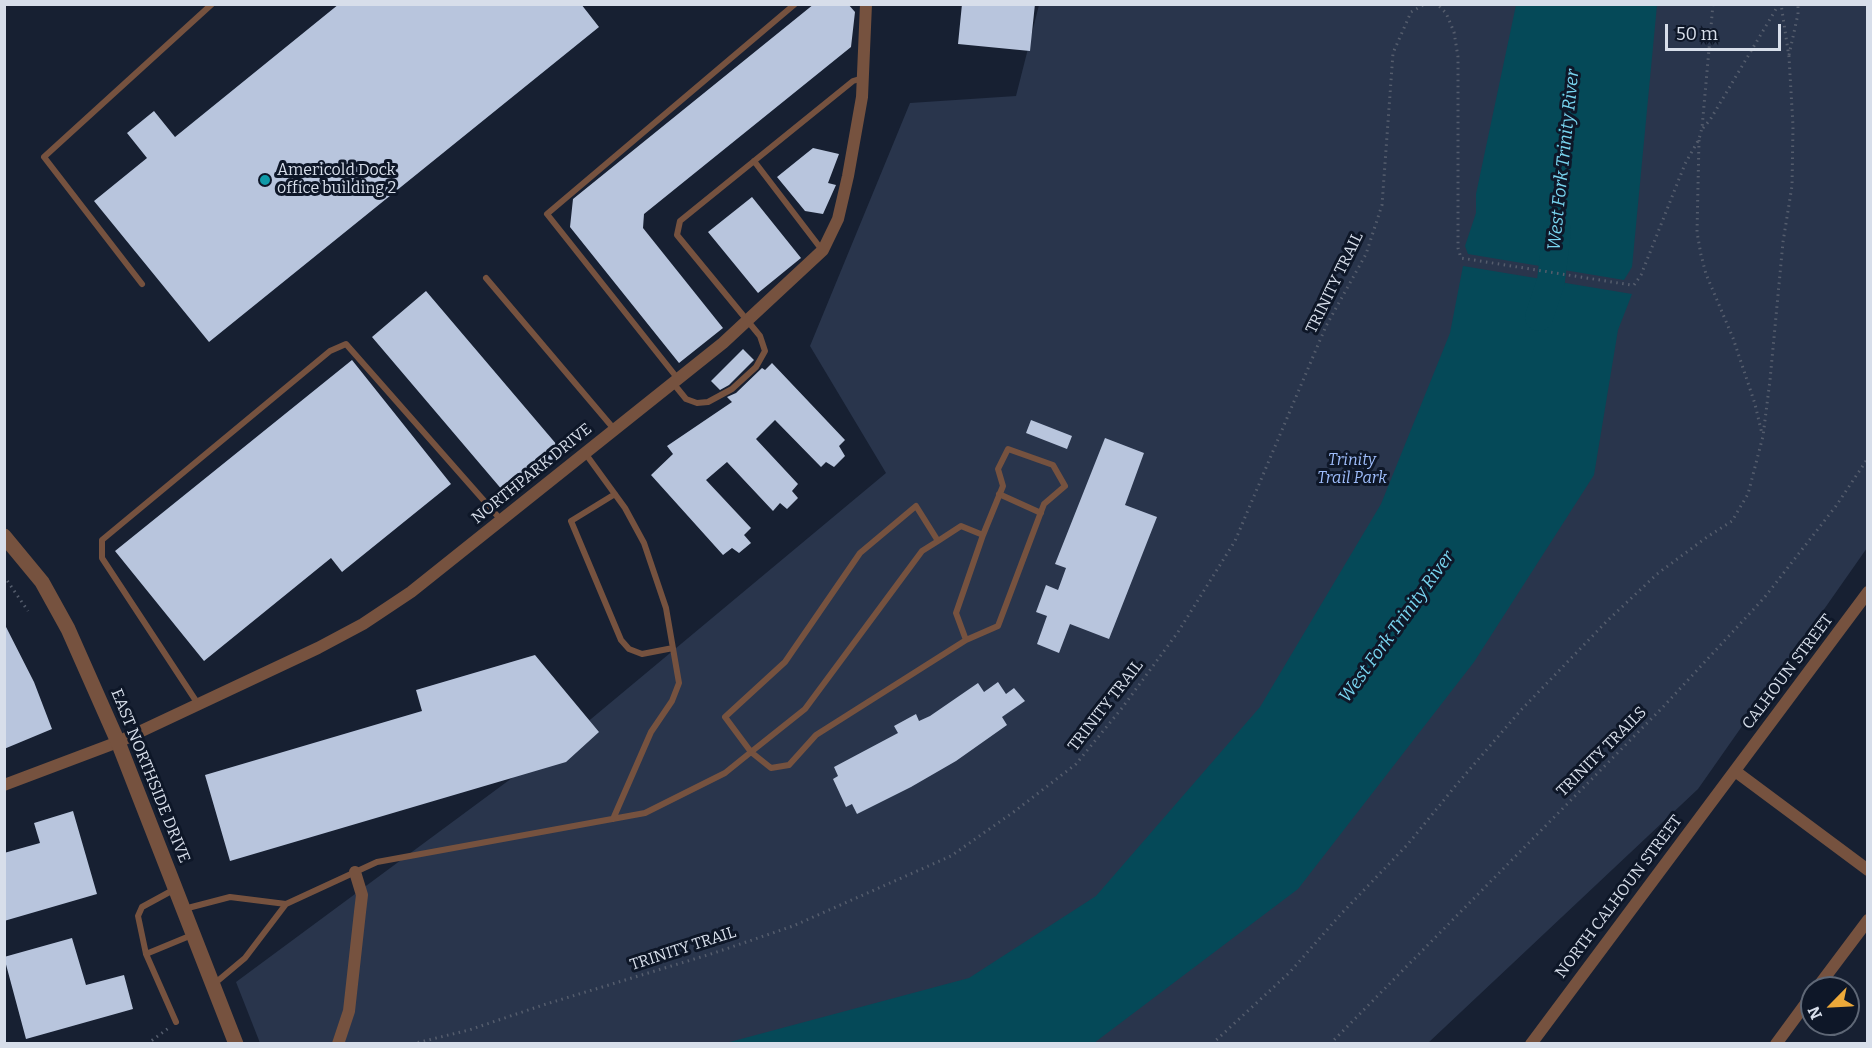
<!DOCTYPE html>
<html>
<head>
<meta charset="utf-8">
<style>
  body { margin:0 }
  #map { position:relative; width:1872px; height:1048px; overflow:hidden; background:#172032; font-family:Bitter,serif }
  canvas { display:block }
  .frame { position:absolute; inset:0; border:6px solid #d7deea; pointer-events:none }
  .north { position:absolute; left:1800px; top:976px; width:60px; height:60px; box-sizing:border-box; background:#0e1728; border:2px solid #5e6776; border-radius:50%; rotate:246deg; font-size:16px; font-weight:700; line-height:24px; text-align:center; color:#d7deea }
  .north::after { content:''; display:block; margin:auto; width:21px; height:27px; background:#eca93a; clip-path:polygon(50% 0,100% 100%,50% 72%,0 100%) }
  .scale { position:absolute; left:1665px; top:24px; width:116px; height:27px; box-sizing:border-box; border:3px solid #d7deea; border-top:0; padding-left:8px; font-size:18px; line-height:21px; white-space:nowrap; color:#d7deea; -webkit-text-stroke:4px #0e1728; paint-order:stroke }
</style>
</head>
<body>
<div id="map">
<canvas width="1872" height="1048"></canvas>
<div class="frame"></div>
<div class="north">N</div>
<div class="scale">50 m</div>
</div>
<script>
const ctx = document.querySelector('canvas').getContext('2d');
ctx.lineJoin = 'round';
function paint(path, color) { ctx.fillStyle = color; ctx.fill(path, 'evenodd'); }
const toPath = rows => new Path2D(rows.map(r => 'M' + r).join(''));
function stroke(path, color, width, dash) { ctx.strokeStyle = color; ctx.lineWidth = width; ctx.lineCap = dash ? 'butt' : 'round'; ctx.setLineDash(dash || []); ctx.stroke(path); }
function write(font, color, halo, rows, align = 'center') {
  ctx.font = font + ' Bitter,serif'; ctx.lineWidth = 6; ctx.setLineDash([]); ctx.textBaseline = 'middle'; ctx.strokeStyle = halo; ctx.fillStyle = color; for (const [text, x, y, turn = 0] of rows) {
    ctx.save(); ctx.translate(x, y); ctx.rotate((+turn || 0) * Math.PI / 180); ctx.textAlign = isNaN(turn) ? turn : align; if (halo) ctx.strokeText(text, 0, 0); ctx.fillText(text, 0, 0); ctx.restore();
  }
}
const green = toPath([
  [1039,5,1867,5,1867,548,1698,789,1428,1043,260,1043,236,982,585,724,886,473,810,346,910,103,1016,96]
]);
const water = toPath([
  [1516,5,1657,5,1632,267,1624,280,1468,254,1465,246,1476,213,1476,194],
  [1463,266,1632,294,1618,330,1594,475,1474,662,1298,889,1094,1043,726,1043,969,978,1096,896,1260,707,1381,504,1450,333]
]);
const river = toPath([
  [1539,317,1551,281,1557,230]
]);
const building = toPath([
  [339,4,581,4,599,27,209,342,94,201,147,158,127,133,154,111,175,137],
  [814,4,848,4,855,12,851,47,644,214,643,228,723,328,679,363,570,227,573,199],
  [962,4,1035,4,1030,51,958,44],
  [813,148,839,154,828,183,836,185,823,214,805,211,777,177],
  [752,197,801,258,758,293,708,232],
  [426,291,563,452,509,498,372,337],
  [743,349,754,360,729,385,720,390,711,381],
  [352,360,451,484,342,572,331,558,204,661,115,551],
  [772,363,845,440,839,446,845,456,834,467,826,462,821,467,775,420,756,439,798,484,792,491,798,498,787,509,780,503,773,511,727,462,706,480,751,528,744,535,751,543,739,553,732,548,723,555,651,475,673,454,667,446,732,402,727,397,736,393,762,368,765,370],
  [1031,420,1072,436,1067,449,1026,433],
  [1105,438,1144,453,1125,505,1157,517,1109,639,1070,624,1059,653,1037,644,1047,616,1036,612,1046,585,1058,590,1066,568,1055,564],
  [4,623,34,682,52,729,4,749],
  [535,655,599,732,566,762,230,861,205,775,422,711,416,690],
  [998,682,1006,694,1014,688,1025,701,1002,717,1007,725,956,761,911,787,857,814,852,804,846,807,833,779,838,776,834,767,898,733,894,726,916,714,919,721,930,716,978,683,984,692],
  [73,811,97,894,4,921,4,853,40,843,34,823],
  [72,938,86,985,124,975,133,1009,26,1039,4,957]
]);
const path = toPath([
  [1434,4,1438,5,1446,13,1454,32,1458,57,1458,248,1461,258,1631,285,1634,285,1641,275,1685,164,1699,139,1702,128,1713,4],
  [1789,55,1798,14,1798,4],
  [1703,128,1710,120,1779,4],
  [1699,140,1697,232,1701,255,1706,274,1733,338,1755,404,1762,434],
  [4,576,28,611],
  [147,1044,170,1027],
  [412,1044,469,1030,543,1005,714,953,793,926,951,856,1015,811,1076,764,1122,708,1178,632,1235,541,1326,326,1366,254,1382,205,1393,53,1411,12,1425,4],
  [1212,1044,1290,972,1341,914,1408,844,1457,784,1521,710,1607,621,1657,574,1707,537,1732,521,1748,494,1763,436,1770,380,1783,242,1792,186,1793,126,1789,57,1781,4],
  [1330,1044,1663,707,1764,598,1836,506,1868,458]
]);
const service = toPath([
  [754,161,822,250],
  [486,278,614,429],
  [142,284,44,157,212,4],
  [678,379,547,214,795,4],
  [673,383,686,399,697,403,708,402,732,389,756,367,765,351,760,336,677,235,680,221,853,81,863,78],
  [585,453,625,508,644,543,666,608,679,683,672,701,651,732,613,819],
  [615,494,571,521,621,640,629,649,642,654,673,648],
  [999,494,1041,513],
  [966,640,998,626,1044,504,1065,486,1053,465,1008,449,998,469,1003,486,983,535],
  [198,704,102,558,102,540,330,351,346,344,501,520],
  [175,889,142,907,138,916,146,954,176,1022],
  [286,904,377,862,645,813,725,773,751,752,805,709,922,551,938,541,961,526,983,535,956,613,966,640,816,735,789,765,771,768,751,752,725,717,785,662,860,553,916,506,938,541],
  [184,909,230,897,286,904,245,958,214,984],
  [146,954,192,935]
]);
const minor = toPath([
  [1735,771,1868,870],
  [4,785,118,742,318,648,363,624,411,592,723,343,823,250,838,219,848,176,862,97,866,4],
  [1817,988,1868,920],
  [338,1044,349,1011,360,912,362,895,355,872],
  [1531,1044,1868,592],
  [1776,1044,1812,995]
]);
const tertiary = toPath([
  [4,536,42,582,68,629,118,742,236,1044]
]);
const markers = [
  [265,180,6,"#0f9aa8"]
];
const poiNames = [
  ["Americold Dock",277,171],
  ["office building 2",277,189]
];
const streetNames = [
  ["TRINITY TRAIL",1335,283,-64],
  ["NORTHPARK DRIVE",532,474,-39],
  ["CALHOUN STREET",1788,672,-53],
  ["TRINITY TRAIL",1106,706,-52],
  ["TRINITY TRAILS",1602,752,-45],
  ["EAST NORTHSIDE DRIVE",150,776,68],
  ["NORTH CALHOUN STREET",1619,897,-53],
  ["TRINITY TRAIL",683,949,-18]
];
const parkNames = [
  ["Trinity",1352,461],
  ["Trail Park",1352,479]
];
const waterNames = [
  ["West Fork Trinity River",1564,160,-84],
  ["West Fork Trinity River",1397,627,-54]
];
paint(green, '#29354c');
paint(water, '#054958');
stroke(river, '#054958', 28);
paint(building, '#b8c5dd');
stroke(path, '#555d6d', 3, [1.5, 4.5]);
stroke(service, '#76523f', 6);
stroke(minor, '#76523f', 12);
stroke(tertiary, '#76523f', 15);
for (const [x, y, r, color] of markers) { const dot = new Path2D(); dot.arc(x, y, r, 0, 2 * Math.PI); ctx.fillStyle = color; ctx.fill(dot); stroke(dot, '#0e1728', 2); }
write('16px', '#d7deea', '#0e1728', poiNames, 'left');
write('16px', '#d7deea', '#0e1728', streetNames);
write('italic 16px', '#9fbefc', '#0e1728', parkNames);
write('italic 18px', '#79d5f0', '#0e1728', waterNames);
</script>
</body>
</html>
